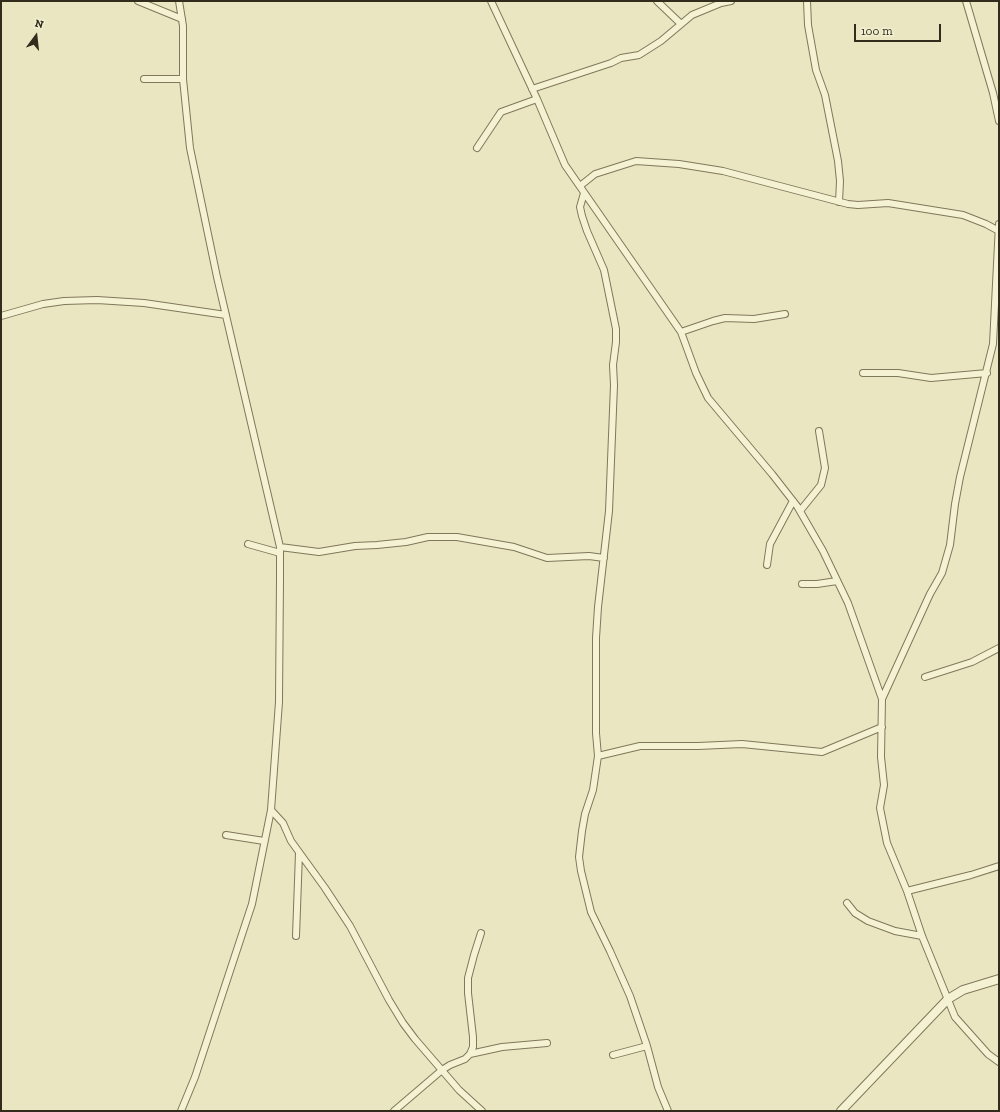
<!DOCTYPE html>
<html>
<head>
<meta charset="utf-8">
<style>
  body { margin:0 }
  #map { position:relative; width:1000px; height:1112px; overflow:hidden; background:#e9e6c1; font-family:"Zilla Slab",serif }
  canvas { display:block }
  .frame { position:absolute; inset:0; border:2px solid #322c1d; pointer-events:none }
  .north { position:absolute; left:16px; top:16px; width:40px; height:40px; -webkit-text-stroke:3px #f1efd0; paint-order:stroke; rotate:15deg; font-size:11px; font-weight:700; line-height:16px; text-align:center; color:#322c1d }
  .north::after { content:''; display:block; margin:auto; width:14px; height:18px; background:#322c1d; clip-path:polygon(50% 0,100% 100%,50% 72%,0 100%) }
  .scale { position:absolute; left:854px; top:24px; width:87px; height:18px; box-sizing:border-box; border:2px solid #322c1d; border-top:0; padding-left:5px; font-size:12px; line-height:14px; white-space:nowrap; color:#322c1d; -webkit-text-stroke:3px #f1efd0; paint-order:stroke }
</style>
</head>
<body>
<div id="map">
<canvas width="1000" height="1112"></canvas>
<div class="frame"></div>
<div class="north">N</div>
<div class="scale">100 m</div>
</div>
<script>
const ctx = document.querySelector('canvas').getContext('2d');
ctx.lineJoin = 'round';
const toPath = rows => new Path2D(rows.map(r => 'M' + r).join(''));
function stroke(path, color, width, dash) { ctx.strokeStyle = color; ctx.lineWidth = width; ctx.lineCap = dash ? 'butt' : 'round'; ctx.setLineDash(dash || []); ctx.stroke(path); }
const minor = toPath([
  [138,1,182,19],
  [179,1,183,26,183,79,190,148,217,277,280,547,280,578,279,702,271,810,252,904,195,1077,181,1111],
  [491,1,537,99,565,165,681,332,696,373,708,398,772,474,797,506,823,551,848,603,882,699,881,757,884,785,880,808,887,843,907,891,922,936,955,1017,988,1054,999,1062],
  [657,1,681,24],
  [807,1,808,25,816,70,825,95,838,161,840,181,839,202],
  [966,1,993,93,999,121],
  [144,79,183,79],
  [532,89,611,63,621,58,639,55,661,41,692,15,721,3,731,1],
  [477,148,501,112,537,99],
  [580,186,595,174,636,161,679,164,723,171,848,204,858,205,888,203,963,215,986,224,999,231],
  [584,193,580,207,582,216,587,231,604,270,616,329,616,342,613,365,614,385,609,511,598,607,596,638,596,733,598,756,593,790,585,814,582,831,579,857,581,871,591,912,610,951,630,996,647,1046,658,1087,668,1111],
  [1,316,43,304,64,301,97,300,144,303,226,315],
  [681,332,713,321,725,318,754,319,785,314],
  [863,373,898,373,931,378,987,373],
  [800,511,821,485,825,468,819,431],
  [248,544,280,553],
  [280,547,319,552,355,546,377,545,406,542,428,537,457,537,514,547,547,558,589,556,604,558],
  [767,565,770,544,793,501],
  [802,584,817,584,837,581],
  [925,677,972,662,999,648],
  [882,699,930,594,942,573,950,545,955,504,960,477,993,344,999,224],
  [598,756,640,746,698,746,742,744,822,752,882,727],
  [271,810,283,823,291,841,325,888,350,926,389,1000,403,1023,415,1039,459,1090,482,1111],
  [226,835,264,841],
  [907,891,971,875,999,866],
  [847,903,855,913,868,921,895,931,922,936],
  [296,936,299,853],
  [470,1054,502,1047,547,1043],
  [613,1055,647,1046],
  [394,1111,442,1070,450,1065,465,1059,470,1054,473,1047,473,1037,468,993,468,978,474,955,481,933]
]);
const tertiary = toPath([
  [841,1111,948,999,963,990,999,979]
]);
stroke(minor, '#81775a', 8);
stroke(tertiary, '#81775a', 10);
stroke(minor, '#f5f2d3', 6);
stroke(tertiary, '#f5f2d3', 8);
</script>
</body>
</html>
